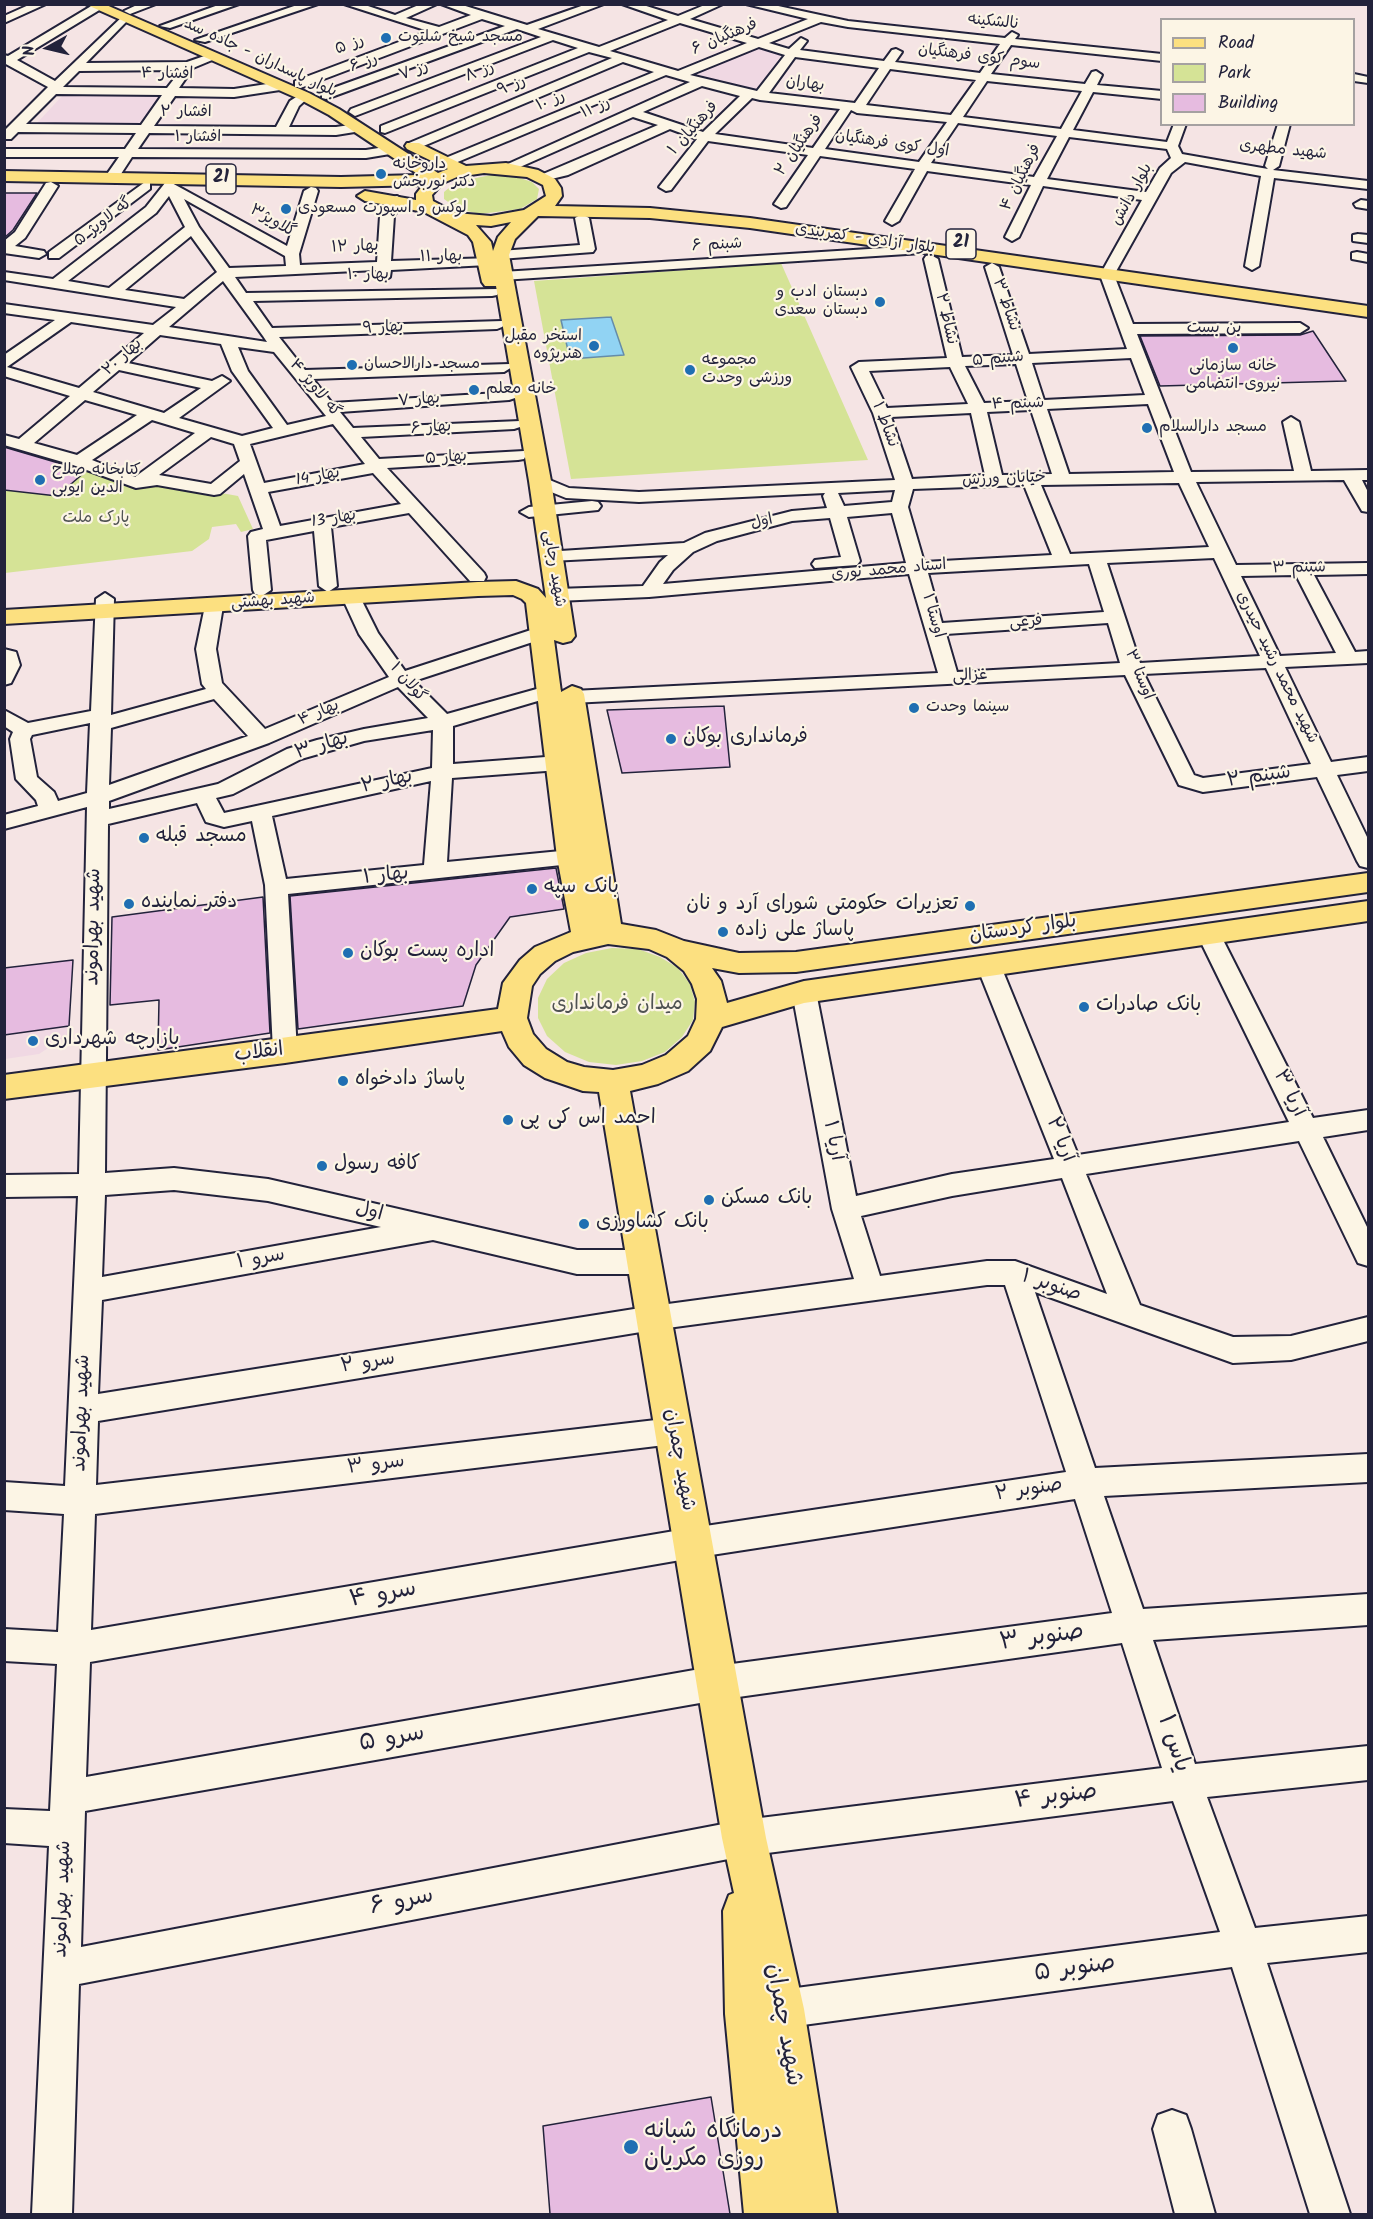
<!DOCTYPE html>
<html>
<head>
<meta charset="utf-8">
<style>
  body { margin:0 }
  #map { position:relative; width:1373px; height:2219px; overflow:hidden; background:#f5e4e4; font-family:Kalam,sans-serif }
  canvas { display:block }
  .frame { position:absolute; inset:0; border:6px solid #22223b; pointer-events:none }
  .legend { position:absolute; left:1160px; top:18px; width:195px; height:108px; box-sizing:border-box; background:#fcf5e5; border:2px solid #a5a1a1; margin:0; padding:8px 10px; list-style:none; font-size:18px; color:#22223b }
  .legend li { display:flex; align-items:center; gap:12px; height:30px }
  .legend b { width:30px; border:2px solid #a5a1a1 }
  .north { position:absolute; left:18px; top:18px; width:60px; height:60px; -webkit-text-stroke:4px #fcf5e5; paint-order:stroke; rotate:262deg; font-size:16px; font-weight:700; line-height:24px; text-align:center; color:#22223b }
  .north::after { content:''; display:block; margin:auto; width:21px; height:27px; background:#22223b; clip-path:polygon(50% 0,100% 100%,50% 72%,0 100%) }
</style>
</head>
<body>
<div id="map">
<canvas width="1373" height="2219"></canvas>
<div class="frame"></div>
<ul class="legend">
<li><b style="height:8px;background:#fce080"></b>Road</li>
<li><b style="height:16px;background:#d5e396"></b>Park</li>
<li><b style="height:16px;background:#e6bbe0"></b>Building</li>
</ul>
<div class="north">N</div>
</div>
<script>
const ctx = document.querySelector('canvas').getContext('2d');
ctx.lineJoin = 'round';
function paint(path, color) { ctx.fillStyle = color; ctx.fill(path, 'evenodd'); }
const toPath = rows => new Path2D(rows.map(r => 'M' + r).join(''));
function stroke(path, color, width, dash) { ctx.strokeStyle = color; ctx.lineWidth = width; ctx.lineCap = dash ? 'butt' : 'round'; ctx.setLineDash(dash || []); ctx.stroke(path); }
function write(font, color, halo, rows, align = 'center') {
  ctx.font = font + ' Kalam,"Playpen Sans Arabic",sans-serif'; ctx.lineWidth = 4.5; ctx.setLineDash([]); ctx.textBaseline = 'middle'; ctx.strokeStyle = halo; ctx.fillStyle = color; for (const [text, x, y, turn = 0] of rows) {
    ctx.save(); ctx.translate(x, y); ctx.rotate((+turn || 0) * Math.PI / 180); ctx.textAlign = isNaN(turn) ? turn : align; if (halo) ctx.strokeText(text, 0, 0); ctx.fillText(text, 0, 0); ctx.restore();
  }
}
const built = toPath([
  [753,45,782,54,754,93,686,74],
  [66,92,162,93,140,126,35,125],
  [69,1026,68,1035,39,1054,5,1059,4,1035]
]);
const green = toPath([
  [496,174,514,176,532,182,539,189,537,199,520,209,480,214,458,209,444,199,444,192,456,182],
  [781,263,868,460,571,479,534,281],
  [88,469,238,496,253,529,241,532,236,524,212,527,209,539,192,551,5,573,4,490,57,496],
  [612,948,638,949,660,957,678,968,690,984,695,1002,693,1020,682,1037,665,1052,642,1061,616,1065,589,1062,565,1052,547,1036,538,1018,538,998,547,979,564,963,586,953]
]);
const water = toPath([
  [611,317,624,355,570,359,561,320,611,317]
]);
const building = toPath([
  [4,193,37,193,13,230,4,238,4,193],
  [1313,331,1346,381,1160,386,1140,336,1300,335,1313,331],
  [4,447,72,467,85,472,57,496,4,490,4,447],
  [724,706,730,767,622,773,607,710,724,706],
  [556,868,564,909,510,917,476,965,463,1006,298,1029,290,896,556,868],
  [263,897,270,1033,158,1050,159,1000,110,1005,112,917,263,897],
  [73,960,69,1026,4,1035,4,968,73,960],
  [711,2097,730,2214,550,2214,543,2126,711,2097]
]);
const minor = toPath([
  [31,4,46,4,4,23,4,16,31,4],
  [100,4,101,9,17,60,55,81,124,15,130,18,128,20,86,63,187,62,213,53,217,54,217,58,193,68,179,88,234,89,280,82,286,86,280,90,234,97,175,96,154,126,276,127,290,101,304,92,310,96,299,106,289,127,336,127,357,124,363,128,361,131,336,135,149,133,138,149,366,150,391,146,397,150,396,153,366,158,132,157,117,180,112,181,105,177,119,157,4,157,4,149,125,149,136,133,18,132,11,139,4,139,4,131,48,87,4,63,4,55,8,56,93,5,100,4],
  [181,70,167,88,63,87,79,71,181,70],
  [56,94,162,95,141,125,26,124,56,94],
  [139,4,156,4,130,14,124,11,139,4],
  [221,4,239,4,170,28,160,26,221,4],
  [300,4,318,4,205,42,195,40,300,4],
  [344,4,362,4,395,15,421,4,437,4,406,18,439,27,471,15,441,4,459,4,527,25,587,4,604,4,538,29,599,47,668,20,622,4,640,4,678,16,707,4,723,4,690,19,758,39,808,19,746,4,769,4,848,21,1005,38,1012,32,1018,35,1015,39,1162,54,1162,61,1011,45,991,74,1085,84,1092,72,1096,71,1102,75,1097,85,1162,91,1162,99,1093,92,1073,130,1167,142,1174,124,1186,124,1178,146,1182,154,1268,169,1265,166,1278,124,1290,124,1279,166,1273,170,1368,181,1368,189,1274,178,1259,266,1252,270,1245,266,1261,176,1185,162,1171,173,1114,275,1133,324,1300,323,1308,328,1300,333,1137,334,1191,472,1294,471,1283,422,1291,417,1299,422,1311,471,1368,470,1368,480,1362,480,1368,492,1368,512,1362,511,1344,480,1196,482,1236,565,1368,563,1368,574,1314,575,1355,652,1368,651,1368,663,1285,667,1331,762,1368,757,1368,771,1337,775,1368,839,1368,868,1360,866,1357,861,1317,777,1203,792,1179,785,1125,675,572,703,565,701,562,697,565,693,572,691,938,673,909,574,649,597,557,601,548,595,557,589,643,586,660,562,668,555,551,561,542,556,545,552,684,543,705,533,792,511,827,508,823,496,825,493,639,502,566,498,534,485,531,481,540,476,569,488,639,492,895,480,873,413,851,367,859,362,947,358,924,259,926,256,931,255,938,259,962,357,1013,355,985,267,992,263,999,267,1029,354,1127,349,1100,275,1142,200,1043,186,1019,237,1012,241,1005,237,1031,185,927,171,899,221,892,225,885,221,915,169,820,156,786,207,781,208,774,204,808,155,708,141,671,190,666,191,659,187,697,139,670,129,568,175,543,181,536,177,658,125,633,117,511,171,501,171,499,168,690,82,666,75,448,166,441,162,443,159,654,72,623,62,414,150,409,149,409,143,612,58,589,52,385,133,381,132,381,126,578,48,553,40,355,116,349,112,351,109,541,37,517,29,326,99,322,98,322,92,505,26,482,19,303,87,295,87,295,81,428,31,344,4],
  [821,22,848,27,1000,44,980,73,895,62,902,52,896,49,892,50,884,61,800,50,807,41,801,38,789,49,769,43,821,22],
  [680,23,747,43,678,71,610,51,680,23],
  [759,47,785,55,757,91,690,75,759,47],
  [795,57,879,68,855,103,769,93,795,57],
  [890,69,976,80,951,115,866,105,890,69],
  [987,81,1082,91,1061,129,963,117,987,81],
  [702,86,740,96,703,132,643,112,702,86],
  [752,98,760,100,840,109,813,148,715,134,752,98],
  [851,110,857,113,947,122,919,162,825,149,851,110],
  [958,123,1057,136,1034,177,931,163,958,123],
  [1069,137,1167,149,1171,158,1160,168,1146,192,1047,179,1069,137],
  [1131,358,1145,395,1044,400,1032,363,1131,358],
  [1016,364,1028,401,984,403,965,366,1016,364],
  [950,367,968,404,887,408,869,371,950,367],
  [1148,404,1174,472,1069,474,1047,409,1148,404],
  [1031,410,1052,474,1002,475,987,412,1031,410],
  [971,413,985,475,912,479,891,417,971,413],
  [1179,483,1209,547,1070,554,1041,485,1179,483],
  [1024,485,1052,555,924,562,908,507,913,489,1024,485],
  [895,490,892,502,844,506,838,493,895,490],
  [892,513,906,563,663,584,673,570,693,552,717,541,792,521,830,518,841,557,815,560,812,564,815,568,857,565,860,561,847,517,892,513],
  [1214,558,1260,656,1140,663,1107,563,1214,558],
  [1089,564,1104,612,942,623,928,573,1089,564],
  [1296,575,1336,653,1280,656,1241,576,1296,575],
  [1108,623,1120,663,957,672,946,634,1108,623],
  [1266,668,1311,764,1203,778,1194,775,1144,674,1266,668],
  [1354,74,1368,77,1368,83,1354,81,1354,74],
  [51,182,58,186,25,238,15,246,44,251,46,254,39,258,4,253,4,241,15,232,46,183,51,182],
  [145,182,150,183,150,189,59,258,49,258,49,252,145,182],
  [170,182,287,246,304,191,311,187,316,188,318,191,299,254,300,265,377,262,380,216,392,197,397,196,404,200,394,216,391,261,493,258,495,261,493,264,488,265,391,270,390,277,383,281,376,277,376,270,235,277,246,293,497,289,499,292,497,295,492,296,253,301,272,328,502,321,505,324,502,327,497,329,279,337,305,370,510,364,512,367,504,372,313,379,332,403,515,392,517,395,515,398,509,400,340,412,353,428,520,421,522,424,520,427,514,429,361,437,379,459,524,451,526,455,524,459,518,460,387,468,484,573,486,577,484,581,470,581,409,513,331,527,337,586,328,592,319,586,314,531,266,540,271,590,262,596,255,594,253,590,248,536,251,532,263,529,244,474,220,494,214,495,157,485,136,488,73,465,4,445,4,435,19,439,70,396,4,376,4,355,55,320,4,313,4,304,153,325,176,307,4,280,4,272,53,279,146,207,165,183,170,182],
  [169,196,185,227,109,288,68,281,156,213,169,196],
  [184,199,285,256,286,266,229,268,199,227,184,199],
  [191,236,217,272,184,299,125,290,191,236],
  [223,281,263,336,267,342,169,327,223,281],
  [71,322,144,333,79,388,7,367,71,322],
  [160,335,221,344,232,371,273,428,242,436,179,418,230,381,222,376,212,381,128,363,160,335],
  [238,347,274,352,326,416,287,425,248,371,238,347],
  [119,370,201,388,164,413,93,392,119,370],
  [85,400,137,415,77,455,34,443,85,400],
  [152,420,195,433,135,477,92,460,152,420],
  [333,424,365,464,264,483,250,444,333,424],
  [211,437,234,444,240,461,211,484,159,475,211,437],
  [373,473,401,504,280,526,268,492,373,473],
  [1361,200,1368,201,1368,209,1356,207,1354,204,1361,200],
  [582,214,589,218,595,249,593,252,500,259,493,255,500,251,580,245,575,218,582,214],
  [1358,234,1368,235,1368,243,1353,241,1353,235,1358,234],
  [933,245,940,249,938,252,502,280,495,276,502,272,933,245],
  [1357,252,1368,254,1368,262,1352,259,1352,253,1357,252],
  [592,501,598,502,601,506,598,510,529,517,520,512,529,507,592,501],
  [351,591,360,597,378,633,405,671,534,629,548,629,551,633,548,637,414,681,447,714,551,685,558,687,561,691,558,695,453,726,453,764,559,756,566,758,569,763,566,768,559,770,452,778,447,862,571,850,579,852,582,857,579,862,571,864,288,894,297,1051,294,1058,285,1060,276,1058,273,1051,265,885,252,821,224,827,206,822,197,803,108,824,105,1173,174,1168,268,1179,577,1250,643,1250,653,1254,657,1262,653,1270,643,1274,577,1274,433,1240,102,1300,98,1394,653,1306,854,1279,832,1209,792,992,796,986,804,983,812,986,816,992,856,1196,952,1174,1054,1159,976,964,980,958,988,956,996,958,1000,964,1078,1155,1289,1122,1196,932,1200,926,1208,924,1216,926,1313,1118,1368,1110,1368,1130,1323,1137,1368,1229,1368,1266,1358,1263,1299,1141,1086,1174,1140,1305,1233,1337,1291,1336,1368,1317,1368,1341,1291,1360,1233,1363,1035,1292,1095,1468,1368,1454,1368,1482,1104,1496,1143,1609,1368,1594,1368,1625,1153,1640,1195,1764,1368,1746,1368,1780,1207,1797,1255,1928,1368,1916,1368,1952,1267,1963,1350,2214,1310,2214,1232,1967,781,2028,768,2022,762,2009,768,1996,781,1990,1220,1932,1173,1801,744,1856,79,1984,72,2214,32,2214,49,1846,4,1843,4,1809,50,1811,57,1664,4,1661,4,1629,58,1632,64,1514,4,1510,4,1482,65,1486,78,1196,4,1197,4,1175,79,1174,87,807,4,829,4,815,38,806,36,800,16,779,10,739,13,732,4,726,4,710,28,723,91,711,96,599,105,593,114,599,111,715,206,689,202,684,196,649,205,606,214,600,223,606,216,649,222,683,265,729,389,677,359,634,342,597,351,591],
  [398,687,428,718,364,729,317,740,287,749,218,784,109,809,109,801,269,743,398,687],
  [214,699,248,736,109,785,111,728,214,699],
  [90,723,87,793,58,801,54,792,37,777,30,739,32,735,90,723],
  [433,730,432,768,224,813,216,798,233,794,301,759,364,741,433,730],
  [431,781,424,865,286,879,272,816,431,781],
  [1062,1178,1107,1294,1015,1261,987,1261,880,1276,861,1216,952,1196,1062,1178],
  [174,1190,268,1201,381,1227,102,1277,105,1195,174,1190],
  [987,1285,1005,1285,1066,1472,692,1528,91,1630,95,1514,673,1444,684,1441,688,1431,684,1421,673,1418,96,1485,98,1421,653,1330,987,1285],
  [1075,1499,1112,1613,717,1666,86,1777,90,1662,692,1558,1075,1499],
  [1122,1643,1162,1768,744,1820,81,1947,85,1811,717,1700,1122,1643],
  [4,649,16,652,20,665,11,683,4,685,4,649],
  [1172,2110,1186,2115,1191,2129,1215,2214,1175,2214,1153,2129,1158,2115,1172,2110]
]);
const major = toPath([
  [85,4,104,4,309,93,339,109,438,173,448,169,407,149,405,146,407,143,419,143,466,166,506,163,538,170,555,179,561,188,562,196,555,206,650,208,750,218,1368,306,1368,317,750,228,650,218,538,216,515,239,509,255,551,481,575,636,571,641,563,643,554,640,561,692,572,686,581,689,584,694,621,924,656,930,684,941,739,953,796,952,1368,873,1368,892,796,972,739,973,712,968,721,981,727,1003,804,981,1368,901,1368,921,804,1003,722,1027,710,1051,688,1071,658,1084,630,1091,766,1838,804,2009,837,2214,744,2214,725,2014,723,1911,729,1895,734,1893,722,1838,599,1092,583,1091,545,1078,524,1065,509,1047,502,1031,285,1063,4,1099,4,1075,498,1009,503,983,520,960,535,947,571,932,557,857,526,603,522,599,513,595,478,596,4,624,4,610,478,582,516,581,538,589,546,598,529,481,496,286,485,286,482,282,473,242,468,235,424,212,365,201,357,196,365,191,416,200,416,194,423,185,341,187,4,181,4,171,341,177,419,175,329,115,299,99,85,4],
  [484,173,527,177,543,185,546,196,524,210,491,216,456,213,433,201,432,195,443,183,457,177,484,173],
  [511,222,498,237,493,251,491,242,476,225,491,226,511,222],
  [608,944,649,949,667,957,684,971,692,984,697,999,696,1019,688,1036,666,1055,642,1065,613,1070,584,1067,567,1062,546,1049,533,1034,527,1018,532,986,540,974,555,961,573,952,608,944]
]);
const markers = [
  [386,38,6,"#1f6fb2"],
  [381,174,6,"#1f6fb2"],
  [286,209,6,"#1f6fb2"],
  [880,302,6,"#1f6fb2"],
  [594,346,6,"#1f6fb2"],
  [1233,348,6,"#1f6fb2"],
  [352,365,6,"#1f6fb2"],
  [690,370,6,"#1f6fb2"],
  [474,390,6,"#1f6fb2"],
  [1147,428,6,"#1f6fb2"],
  [40,480,6,"#1f6fb2"],
  [914,708,6,"#1f6fb2"],
  [671,739,6,"#1f6fb2"],
  [144,838,6,"#1f6fb2"],
  [532,889,6,"#1f6fb2"],
  [129,904,6,"#1f6fb2"],
  [970,906,6,"#1f6fb2"],
  [723,932,6,"#1f6fb2"],
  [348,953,6,"#1f6fb2"],
  [1084,1007,6,"#1f6fb2"],
  [33,1041,6,"#1f6fb2"],
  [343,1081,6,"#1f6fb2"],
  [508,1120,6,"#1f6fb2"],
  [322,1166,6,"#1f6fb2"],
  [709,1200,6,"#1f6fb2"],
  [584,1224,6,"#1f6fb2"],
  [631,2147,8,"#1f6fb2"]
];
const farStreetnames = [
  ["نالشکینه",993,23,6],
  ["فرهنگیان ۶",725,38,-23],
  ["رز ۵",350,46,-21],
  ["سوم کوی فرهنگیان",979,58,7],
  ["بلوار پاسداران - جاده سد",260,59,25],
  ["رز ۶",364,64,-20],
  ["رز ۷",414,72,-21],
  ["رز ۸",480,73,-22],
  ["افشار ۴",167,75,1],
  ["بهاران",805,85,7],
  ["رز ۹",512,87,-23],
  ["رز ۱۰",551,102,-23],
  ["رز ۱۱",596,109,-24],
  ["افشار ۲",186,113],
  ["فرهنگیان ۱",694,129,-48],
  ["افشار ۱",198,138],
  ["اول کوی فرهنگیان",892,145,8],
  ["فرهنگیان ۲",800,146,-55],
  ["شهید مطهری",1283,151,6],
  ["فرهنگیان ۴",1022,178,-64],
  ["بلوار دانش",1133,195,-61],
  ["گلاویژ۳",272,222,30],
  ["گه لاویژ ۵",104,223,-38],
  ["بلوار آزادی - کمربندی",865,240,8],
  ["شبنم ۶",717,246,-3],
  ["بهار ۱۲",355,248,-2],
  ["بهار ۱۱",441,258,-1],
  ["بهار ۱۰",368,276,-1],
  ["نشاط ۳",1005,305,71],
  ["نشاط ۲",945,319,77],
  ["بهار ۹",383,329,-2],
  ["بن بست",1214,329],
  ["بهار ۲۰",123,358,-42],
  ["شبنم ۵",998,360,-5],
  ["گه لاویژ ۴",314,389,50],
  ["بهار ۷",419,401,-4],
  ["شبنم ۴",1018,405,-2],
  ["نشاط ۱",884,425,69],
  ["بهار ۶",431,429,-3],
  ["بهار ۵",446,459,-4],
  ["بهار 14",318,478,-11],
  ["خیابان ورزش",1004,480,-2],
  ["بهار 13",334,520,-10],
  ["اول",762,523,-13],
  ["شهید رجایی",553,569,81],
  ["شبنم ۳",1299,569,-1],
  ["استاد محمد نوری",889,571,-5],
  ["شهید بهشتی",273,602,-4],
  ["اوستا ۱",932,616,74],
  ["فرعی",1026,623,-4],
  ["شهید محمد رشید حیدری",1276,668,64],
  ["اوستا ۳",1138,675,68],
  ["غزالی",970,677,-3],
  ["گولان ۱",407,683,49],
  ["بهار ۴",319,714,-23]
];
const farPoinames = [
  ["مسجد شیخ شلتوت",398,38],
  ["داروخانه",393,165],
  ["دکتر نوربخش",393,183],
  ["لوکس و اسپورت مسعودی",298,209],
  ["دبستان ادب و",868,293,"right"],
  ["دبستان سعدی",868,311,"right"],
  ["استخر مقبل",582,337,"right"],
  ["هنرپژوه",582,355,"right"],
  ["مجموعه",702,361],
  ["ورزشی وحدت",702,379],
  ["مسجد دارالاحسان",364,365],
  ["خانه سازمانی",1233,367,"center"],
  ["نیروی انتضامی",1233,385,"center"],
  ["خانه معلم",486,390],
  ["مسجد دارالسلام",1159,428],
  ["کتابخانه صلاح",52,471],
  ["الدین ایوبی",52,489],
  ["سینما وحدت",926,708]
];
const farParknames = [
  ["پارک ملت",96,519]
];
const shields = [
  [221,179,30],
  [961,244,30]
];
const shieldNames = [
  ["21",221,179],
  ["21",961,244]
];
const poiNames = [
  ["فرمانداری بوکان",683,739],
  ["مسجد قبله",156,838],
  ["بانک سپه",544,889],
  ["دفتر نماینده",141,904],
  ["تعزیرات حکومتی شورای آرد و نان",958,906,"right"],
  ["پاساژ علی زاده",735,932],
  ["اداره پست بوکان",360,953],
  ["بانک صادرات",1096,1007],
  ["بازارچه شهرداری",45,1041],
  ["پاساژ دادخواه",355,1081],
  ["احمد اس کی پی",520,1120],
  ["کافه رسول",334,1166],
  ["بانک مسکن",721,1200],
  ["بانک کشاورزی",596,1224]
];
const streetNames = [
  ["بهار ۳",322,747,-17],
  ["شبنم ۲",1259,778,-8],
  ["بهار ۲",387,783,-12],
  ["بهار ۱",386,877,-6],
  ["شهید بهراموند",95,927,-89],
  ["بلوار کردستان",1023,930,-8],
  ["انقلاب",259,1054,-7],
  ["آریا ۳",1288,1094,64],
  ["آریا ۲",1059,1140,68],
  ["آریا ۱",832,1141,79],
  ["اول",369,1213,14],
  ["سرو ۱",261,1260,-10],
  ["صنوبر ۱",1051,1287,19],
  ["سرو ۲",368,1364,-9],
  ["شهید بهراموند",83,1413,-88],
  ["شهید چمران",678,1460,80],
  ["سرو ۳",376,1466,-7],
  ["صنوبر ۲",1029,1491,-9],
  ["شهید بهراموند",64,1899,-88]
];
const parkNames = [
  ["میدان فرمانداری",617,1006]
];
const nearStreetnames = [
  ["سرو ۴",383,1596,-10],
  ["صنوبر ۳",1042,1639,-8],
  ["سرو ۵",392,1740,-10],
  ["یاس ۱",1172,1744,72],
  ["صنوبر ۴",1056,1798,-7],
  ["سرو ۶",402,1903,-11],
  ["صنوبر ۵",1075,1970,-8],
  ["شهید چمران",782,2025,80]
];
const nearPoinames = [
  ["درمانگاه شبانه",644,2133],
  ["روزی مکریان",644,2161]
];
paint(built, '#f0d8e3');
paint(green, '#d5e396');
paint(water, '#91d3f3');
stroke(water, '#658ca9', 1.5);
paint(building, '#e6bbe0');
stroke(building, '#22223b', 1.5);
stroke(minor, '#22223b', 4);
stroke(major, '#22223b', 4);
paint(minor, '#fcf5e5');
paint(major, '#fce080');
for (const [x, y, r, color] of markers) { const dot = new Path2D(); dot.arc(x, y, r, 0, 2 * Math.PI); ctx.fillStyle = color; ctx.fill(dot); stroke(dot, '#fcf5e5', 2); }
write('16px', '#22223b', '#fcf5e5', farStreetnames);
write('16px', '#22223b', '#fcf5e5', farPoinames, 'left');
write('16px', '#4f5252', '#fcf5e5', farParknames);
for (const [x, y, w] of shields) { const box = new Path2D(); box.roundRect(x - w / 2, y - 15, w, 30, 4.5); ctx.fillStyle = '#fcf5e5'; ctx.fill(box); stroke(box, '#22223b', 1.5); }
write('bold 18px', '#22223b', null, shieldNames);
write('20px', '#22223b', '#fcf5e5', poiNames, 'left');
write('20px', '#22223b', '#fcf5e5', streetNames);
write('20px', '#4f5252', '#fcf5e5', parkNames);
write('24px', '#22223b', '#fcf5e5', nearStreetnames);
write('24px', '#22223b', '#fcf5e5', nearPoinames, 'left');
</script>
</body>
</html>
